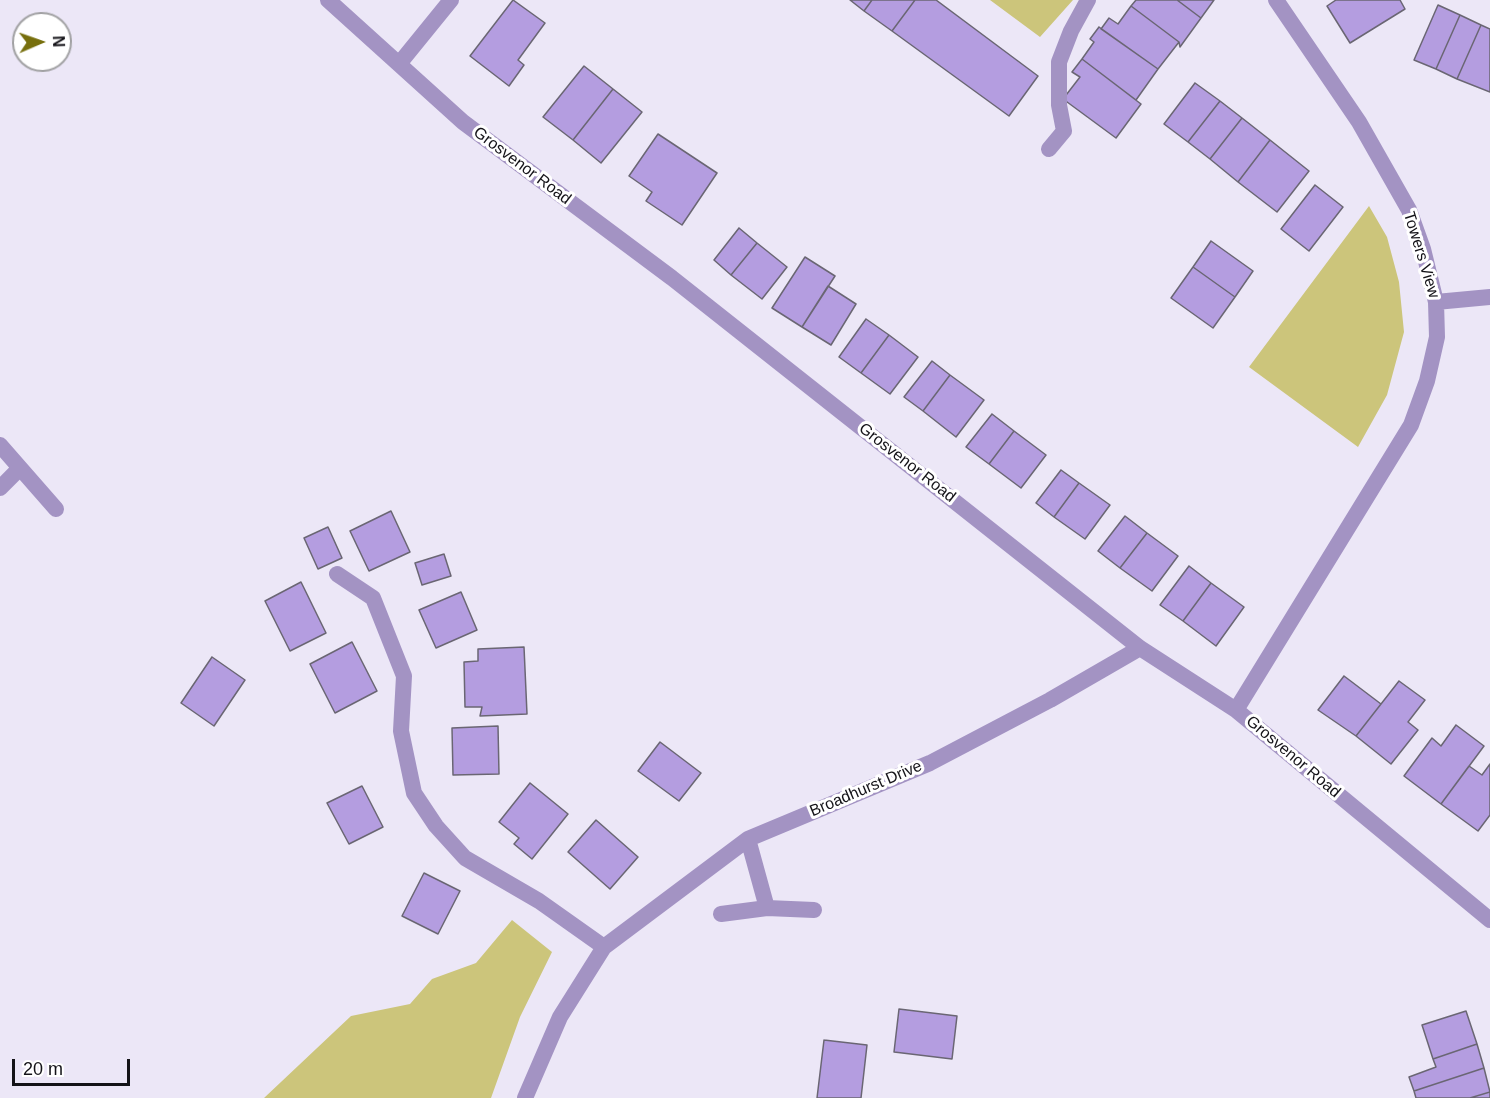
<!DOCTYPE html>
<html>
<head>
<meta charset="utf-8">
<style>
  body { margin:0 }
  #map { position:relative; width:1490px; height:1098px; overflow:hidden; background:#ece7f7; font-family:Arial,sans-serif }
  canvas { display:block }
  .north { position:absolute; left:12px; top:12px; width:60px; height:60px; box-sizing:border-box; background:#fff; border:2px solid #a1a1a3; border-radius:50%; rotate:88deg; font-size:16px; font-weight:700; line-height:24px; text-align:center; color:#141318 }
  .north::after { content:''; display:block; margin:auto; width:21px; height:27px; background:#776f0d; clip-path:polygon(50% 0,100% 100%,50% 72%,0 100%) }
  .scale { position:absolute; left:12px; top:1059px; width:118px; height:27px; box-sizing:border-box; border:3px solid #141318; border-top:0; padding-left:8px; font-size:18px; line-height:21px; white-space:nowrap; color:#141318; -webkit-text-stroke:4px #fff; paint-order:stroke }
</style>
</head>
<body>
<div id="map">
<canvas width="1490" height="1098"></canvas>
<div class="north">N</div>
<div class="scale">20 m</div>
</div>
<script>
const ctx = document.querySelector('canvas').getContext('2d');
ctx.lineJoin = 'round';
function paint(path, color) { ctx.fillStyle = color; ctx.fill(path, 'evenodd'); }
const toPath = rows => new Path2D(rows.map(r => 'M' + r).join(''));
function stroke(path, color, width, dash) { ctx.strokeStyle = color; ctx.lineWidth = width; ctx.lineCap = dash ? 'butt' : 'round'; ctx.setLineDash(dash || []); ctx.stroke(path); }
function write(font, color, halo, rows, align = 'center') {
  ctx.font = font + ' Arial,sans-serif'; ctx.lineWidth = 6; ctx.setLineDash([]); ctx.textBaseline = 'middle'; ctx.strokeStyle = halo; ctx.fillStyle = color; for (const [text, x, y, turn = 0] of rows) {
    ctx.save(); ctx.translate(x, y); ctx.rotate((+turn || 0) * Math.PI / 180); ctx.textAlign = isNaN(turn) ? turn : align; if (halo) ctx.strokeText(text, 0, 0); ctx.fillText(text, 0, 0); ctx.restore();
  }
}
const green = toPath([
  [990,0,1073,0,1040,37],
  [1369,206,1387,237,1399,282,1404,332,1387,395,1358,447,1249,367],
  [512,920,552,952,520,1017,491,1098,264,1098,351,1016,410,1004,432,979,476,963]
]);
const building = toPath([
  [513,0,545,23,518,60,524,65,509,86,470,56,513,0],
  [850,0,872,0,864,11,850,0],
  [872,0,915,0,892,31,864,11,872,0],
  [915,0,936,0,1038,76,1009,116,892,31,915,0],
  [1136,0,1177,0,1201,18,1180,47,1179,42,1131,6,1136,0],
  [1177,0,1214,0,1201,18,1177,0],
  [1336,0,1400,0,1405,9,1350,43,1327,6,1336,0],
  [1438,5,1460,15,1436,69,1414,60,1438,5],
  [1131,6,1179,42,1158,69,1101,29,1109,18,1118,24,1131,6],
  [1460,15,1481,25,1457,79,1436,69,1460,15],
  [1481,25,1490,29,1490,92,1457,79,1481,25],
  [1099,27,1158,69,1136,100,1082,59,1094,42,1090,39,1099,27],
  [1082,59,1141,104,1116,138,1063,99,1080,77,1072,72,1082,59],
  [584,66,613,89,573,140,543,117,584,66],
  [1195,83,1220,101,1188,142,1164,124,1195,83],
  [613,89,642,112,601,163,573,140,613,89],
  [1220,101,1242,118,1210,159,1188,142,1220,101],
  [1242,118,1270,140,1238,182,1210,159,1242,118],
  [658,134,717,173,682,225,646,201,652,192,629,176,658,134],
  [1270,140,1309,171,1277,212,1238,182,1270,140],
  [1315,185,1343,207,1309,251,1281,229,1315,185],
  [739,228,757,243,731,275,714,260,739,228],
  [1211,241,1253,271,1235,297,1193,267,1211,241],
  [757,243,787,267,762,299,731,275,757,243],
  [805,257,835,276,802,327,772,308,805,257],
  [1193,267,1235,297,1213,328,1171,298,1193,267],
  [828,286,856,304,831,345,802,327,828,286],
  [866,319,889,335,861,373,839,357,866,319],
  [889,335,918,357,890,394,861,373,889,335],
  [932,361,950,375,923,411,904,397,932,361],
  [950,375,984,400,956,437,923,411,950,375],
  [992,414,1014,431,989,464,966,447,992,414],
  [1014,431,1046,455,1021,488,989,464,1014,431],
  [1061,470,1079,483,1054,517,1036,503,1061,470],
  [1079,483,1110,505,1085,539,1054,517,1079,483],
  [391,511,410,552,369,571,350,531,391,511],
  [1125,516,1147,533,1120,568,1098,551,1125,516],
  [328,527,342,558,318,569,304,538,328,527],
  [1147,533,1178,556,1152,591,1120,568,1147,533],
  [444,554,451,576,422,585,415,563,444,554],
  [1189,566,1211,583,1183,621,1160,605,1189,566],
  [301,582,326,633,290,651,265,601,301,582],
  [1211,583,1244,607,1216,646,1183,621,1211,583],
  [461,592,477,630,436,648,419,610,461,592],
  [352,642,377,691,335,713,310,664,352,642],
  [524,647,527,714,480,716,482,707,465,707,464,662,478,661,478,649,524,647],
  [212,657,245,680,214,726,181,703,212,657],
  [1344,676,1381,704,1356,736,1318,710,1344,676],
  [1399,681,1425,700,1408,722,1418,730,1391,764,1356,736,1399,681],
  [1456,725,1484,746,1441,804,1404,776,1432,738,1441,746,1456,725],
  [498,726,499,774,453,775,452,728,498,726],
  [660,742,701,773,679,801,638,771,660,742],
  [1490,764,1490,815,1478,831,1441,804,1469,766,1482,775,1490,764],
  [530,783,568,814,532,859,514,844,519,838,499,822,530,783],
  [362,786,383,827,349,844,327,803,362,786],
  [596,820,638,857,610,889,568,852,596,820],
  [424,873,460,891,438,934,402,916,424,873],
  [899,1009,957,1016,952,1059,894,1052,899,1009],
  [1466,1011,1477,1044,1433,1059,1422,1025,1466,1011],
  [824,1040,867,1045,861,1098,817,1098,824,1040],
  [1477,1044,1484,1068,1414,1091,1409,1077,1436,1067,1433,1059,1477,1044],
  [1484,1068,1490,1092,1470,1098,1416,1098,1414,1091,1484,1068],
  [1490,1092,1490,1098,1470,1098,1490,1092]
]);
const minor = toPath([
  [328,0,463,122,672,278,1140,648,1236,710,1490,920],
  [399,64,451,0],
  [1049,149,1064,131,1059,105,1059,62,1071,31,1088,0],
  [1436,302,1490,297],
  [0,445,56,509],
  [0,488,20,468],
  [337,574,373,598,404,676,401,731,414,793,436,826,465,858,539,901,604,947],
  [1236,710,1411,425,1427,381,1437,337,1436,302,1423,249,1409,210,1359,122,1276,0],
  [748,839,767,908,814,910],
  [721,914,767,908],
  [525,1098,560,1017,604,947,748,839,930,763,1050,700,1140,648]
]);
const streetNames = [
  ["Grosvenor Road",522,166,37],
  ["Towers View",1421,255,73],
  ["Grosvenor Road",907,463,38],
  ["Grosvenor Road",1293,757,40],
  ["Broadhurst Drive",866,789,-23]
];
paint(green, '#ccc57b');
paint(building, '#b49de0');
stroke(building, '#6a6673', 1.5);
stroke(minor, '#a393c3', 16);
write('16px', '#141318', '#fff', streetNames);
</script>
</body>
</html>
